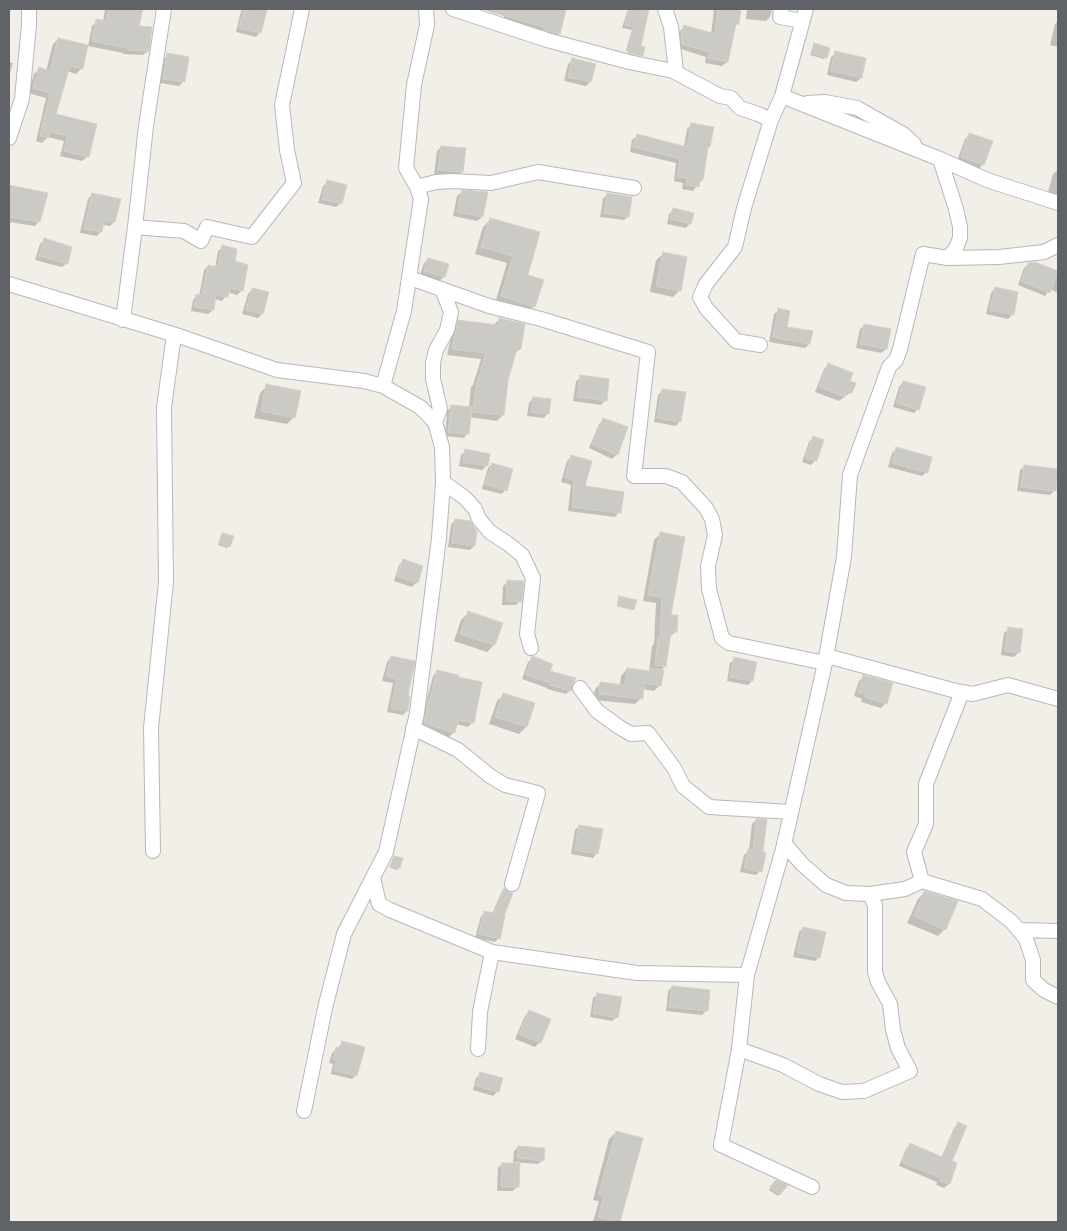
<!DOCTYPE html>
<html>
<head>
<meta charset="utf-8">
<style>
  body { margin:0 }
  #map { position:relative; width:1067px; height:1231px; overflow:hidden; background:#f1efe8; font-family:Karla,sans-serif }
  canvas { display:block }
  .frame { position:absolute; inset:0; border:10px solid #5f6368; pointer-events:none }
</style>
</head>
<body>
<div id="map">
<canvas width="1067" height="1231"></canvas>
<div class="frame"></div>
</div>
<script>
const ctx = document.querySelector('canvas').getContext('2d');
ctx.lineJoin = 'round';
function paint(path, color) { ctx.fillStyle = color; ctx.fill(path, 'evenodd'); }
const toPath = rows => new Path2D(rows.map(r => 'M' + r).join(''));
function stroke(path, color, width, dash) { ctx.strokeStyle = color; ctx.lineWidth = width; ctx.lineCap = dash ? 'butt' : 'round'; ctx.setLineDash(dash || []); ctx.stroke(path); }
const shadow = toPath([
  [105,9,141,9,138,27,148,51,143,55,123,54,123,53,88,46,92,26,97,21,103,22],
  [243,9,255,9,266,11,260,32,256,37,236,32,241,11],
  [482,9,565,9,559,34,554,38,503,21,504,16],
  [628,9,648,9,639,46,642,55,641,56,641,54,626,51,632,30,622,28],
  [714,9,740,9,738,23,734,27,727,62,722,66,705,63,706,57,678,48,677,41,680,31,685,26,711,35],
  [747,9,772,9,770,17,766,21,746,19],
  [1058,21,1058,47,1050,45,1055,24],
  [58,39,82,68,76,74,67,71,54,115,88,156,82,161,60,156,64,141,48,137,42,143,36,141,46,98,28,93,34,74,39,69,46,71,53,44],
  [815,45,826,57,824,59,810,55],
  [836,53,861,78,856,82,827,75,831,57],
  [168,55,183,82,179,86,160,83,163,59],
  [573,60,590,82,586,86,564,81,568,64],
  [9,62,13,63,9,76],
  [692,124,709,147,706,150,702,180,693,191,682,189,683,183,674,181,676,163,630,152,632,140,637,136,684,147,687,129],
  [970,134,983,164,979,169,957,161,965,139],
  [441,147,462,172,457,176,434,174,437,151],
  [1058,170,1058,196,1048,192,1053,174],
  [327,182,341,203,336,207,318,203,323,186],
  [9,186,46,194,39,221,35,226,9,222],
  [462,192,482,217,477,221,453,216,457,196],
  [92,194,119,200,114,222,110,226,102,225,101,231,97,236,80,233,88,199],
  [607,194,628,216,624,220,600,217,603,199],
  [673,210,690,223,686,228,667,224,669,214],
  [490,220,526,276,534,306,527,313,495,303,507,263,475,254,483,227],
  [44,240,67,263,62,267,35,260,40,244],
  [223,247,233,262,242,290,237,295,227,292,226,296,222,301,214,299,213,310,208,314,191,311,193,300,197,295,199,296,204,270,208,266,215,268,218,251],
  [663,254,680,290,673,297,650,292,656,260],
  [428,259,447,265,444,277,439,281,420,275,424,263],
  [1035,263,1058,272,1058,293,1050,289,1045,296,1018,285,1024,268,1029,264],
  [995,288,1013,314,1008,319,986,314,991,293],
  [252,289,262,314,258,318,242,314,248,294],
  [779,310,786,328,809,344,805,348,769,342,774,314],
  [500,319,520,349,514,354,507,380,503,415,497,421,470,417,468,433,464,438,445,436,447,411,451,407,469,408,471,387,473,385,481,359,447,355,453,327,459,321,493,325],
  [865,325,886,349,881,353,856,348,860,329],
  [829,364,848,381,851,392,839,401,815,392,824,369],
  [581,377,605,401,601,405,573,401,576,381],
  [903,382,918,409,914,413,893,407,899,387],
  [267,386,294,417,287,424,254,418,260,393],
  [663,390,680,421,676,426,654,422,658,395],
  [533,398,548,413,544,418,527,416,529,403],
  [603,420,617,454,612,459,589,448,599,424],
  [813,438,823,441,815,461,811,465,802,462,809,442],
  [897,448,927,472,922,476,888,467,892,453],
  [466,451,487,465,482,470,459,466,461,455],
  [571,457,584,487,619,512,615,517,568,511,571,485,561,482,567,461],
  [492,464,506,490,501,494,482,489,488,468],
  [1025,466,1057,470,1054,491,1050,495,1017,491,1020,470],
  [455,520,474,546,470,550,448,547,451,525],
  [222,534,229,546,227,548,218,545],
  [660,534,670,616,676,631,669,638,665,666,660,671,660,685,654,691,642,689,641,698,635,704,593,700,595,689,601,683,620,685,621,676,627,669,649,672,652,646,654,644,656,603,643,601,654,540],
  [403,561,417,582,412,587,394,581,399,565],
  [508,582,520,601,516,605,502,605,503,586],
  [468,613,494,645,487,652,454,641,461,620],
  [1009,629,1019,652,1014,657,1001,655,1004,633],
  [391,657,407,697,407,711,403,715,387,712,393,683,382,681,387,662],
  [532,658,548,672,571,685,571,690,566,694,547,689,547,688,522,679,528,662],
  [735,659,752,681,748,685,727,681,730,663],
  [437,671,473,722,468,727,456,724,454,732,449,737,420,728,423,705,426,703,433,676],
  [863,677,886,703,881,708,861,702,862,699,854,696,859,681],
  [504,694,534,704,526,727,519,734,489,724,497,701],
  [756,820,760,871,756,875,740,872,744,855,749,850,752,824],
  [579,826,597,853,593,858,571,854,575,830],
  [394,857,399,868,397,870,389,867],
  [504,889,499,938,495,942,475,938,481,916,485,912,492,914,501,893],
  [925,892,945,929,938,936,907,923,918,899],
  [803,928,819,957,815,961,793,957,799,932],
  [672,987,707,1010,702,1015,666,1011,668,991],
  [598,994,617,1017,612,1021,590,1017,593,998],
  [529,1012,540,1042,535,1047,515,1039,525,1016],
  [342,1043,356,1075,352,1079,331,1074,333,1064,329,1063,332,1053],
  [481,1073,498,1091,493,1096,473,1090,476,1078],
  [958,1124,950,1162,956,1164,949,1184,944,1188,936,1185,937,1182,899,1166,906,1149,910,1145,941,1158,954,1128],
  [616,1132,642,1139,619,1222,593,1222,599,1201,593,1200,609,1139],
  [518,1147,543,1160,538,1164,513,1162,514,1151],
  [502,1164,518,1186,513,1191,497,1191,498,1168],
  [774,1183,780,1194,778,1196,769,1190]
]);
const building = toPath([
  [108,9,143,9,139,26,152,27,149,51,128,50,128,48,92,41,96,19,106,21,108,9],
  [244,9,267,10,261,33,239,28,244,9],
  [491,9,566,9,560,34,543,30,544,27,491,12,491,9],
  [629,9,649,9,641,46,645,47,643,56,628,53,634,27,625,25,629,9],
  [718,9,741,9,739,24,736,24,728,62,708,58,710,52,682,44,681,36,684,25,715,34,718,9],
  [58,38,88,45,83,69,70,66,56,114,97,124,89,157,64,151,68,136,50,132,49,138,40,136,50,93,33,88,39,67,50,71,58,38],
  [814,43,830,48,827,58,811,53,814,43],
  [835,51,866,58,862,78,831,71,835,51],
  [167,53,189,57,185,82,163,79,167,53],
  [572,58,596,64,591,82,568,77,572,58],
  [691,123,714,127,710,147,708,147,703,180,700,180,699,187,686,185,687,178,677,177,680,159,633,147,637,134,687,147,691,123],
  [969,133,993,141,984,165,961,157,969,133],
  [441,146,466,148,463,172,438,170,441,146],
  [327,180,347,185,342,204,322,199,327,180],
  [9,185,48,193,40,222,9,217,9,185],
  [462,190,488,192,483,217,457,212,462,190],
  [92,193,121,199,115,222,104,220,102,232,84,229,92,193],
  [607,193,632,197,629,217,604,213,607,193],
  [673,208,694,213,691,224,670,219,673,208],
  [490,218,540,232,528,275,544,280,535,307,501,296,513,256,481,247,490,218],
  [44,238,72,247,68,264,39,256,44,238],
  [222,245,237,249,235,261,248,265,243,291,230,288,228,297,216,295,214,310,194,307,196,294,202,295,208,265,218,267,222,245],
  [663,252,687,257,681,291,656,286,663,252],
  [428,258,449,264,445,277,424,271,428,258],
  [1035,262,1058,271,1050,293,1021,281,1028,263,1035,262],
  [995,287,1018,292,1014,315,990,310,995,287],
  [252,288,269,292,263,314,246,310,252,288],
  [778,308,790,311,787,327,813,331,810,344,773,337,778,308],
  [499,318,525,324,521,349,517,349,508,380,504,415,473,412,477,380,478,380,486,353,452,349,458,320,498,325,499,318],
  [864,324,891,329,887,349,860,344,864,324],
  [828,363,853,373,850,381,856,383,852,393,847,391,845,397,819,387,828,363],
  [580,375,609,379,607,401,577,397,580,375],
  [903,381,926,387,919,410,897,403,903,381],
  [266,384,301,391,295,418,261,411,266,384],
  [662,389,686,392,681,422,657,418,662,389],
  [533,397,551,399,549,414,531,412,533,397],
  [451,405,472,407,469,434,448,432,451,405],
  [603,418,628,427,618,455,592,444,603,418],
  [813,436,824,440,817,461,805,458,813,436],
  [896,447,932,457,928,473,892,463,896,447],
  [465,449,490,454,488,466,463,462,465,449],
  [571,455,592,461,585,486,624,492,621,513,572,507,574,480,565,478,571,455],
  [492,463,513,469,507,491,485,484,492,463],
  [1024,465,1058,469,1056,491,1021,487,1024,465],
  [455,519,470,521,477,531,475,546,452,543,455,519],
  [660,532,685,537,671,615,678,615,677,632,671,632,666,667,655,665,658,638,660,639,662,597,648,595,660,532],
  [222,533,234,536,230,547,219,543,222,533],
  [403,559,423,566,418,583,397,576,403,559],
  [507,580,524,581,522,602,506,601,507,580],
  [619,596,637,600,634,610,617,606,619,596],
  [468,611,503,623,495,645,460,634,468,611],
  [1008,627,1023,629,1020,653,1005,651,1008,627],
  [391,656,415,661,408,696,410,696,408,711,391,708,397,679,386,676,391,656],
  [532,656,553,664,550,671,576,678,572,685,572,691,550,685,551,683,526,675,532,656],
  [734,657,757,662,753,681,730,677,734,657],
  [627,668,650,671,650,668,664,670,661,686,644,683,643,699,599,694,600,682,625,685,627,668],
  [437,670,458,675,458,677,482,682,474,723,458,720,455,733,424,723,428,700,430,700,437,670],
  [863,675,893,683,887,704,865,697,866,694,858,692,863,675],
  [503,693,535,703,527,727,495,717,503,693],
  [756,819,767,819,763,852,766,853,762,872,744,868,748,849,753,850,756,819],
  [579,825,603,829,598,854,575,850,579,825],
  [394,856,403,858,400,868,390,866,394,856],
  [504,888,509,892,513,893,504,916,505,916,500,939,479,934,484,911,494,913,504,888],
  [924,891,958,901,946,930,914,916,924,891],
  [803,927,826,932,820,958,797,952,803,927],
  [672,986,710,990,708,1011,669,1007,672,986],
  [597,993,622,997,618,1018,593,1013,597,993],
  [529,1010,551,1019,541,1043,519,1034,529,1010],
  [342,1041,365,1047,357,1076,334,1070,337,1060,333,1059,336,1047,340,1048,342,1041],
  [480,1072,503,1078,499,1092,476,1086,480,1072],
  [958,1122,967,1126,952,1161,957,1163,950,1184,940,1181,941,1178,902,1162,910,1143,942,1157,958,1122],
  [616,1131,643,1138,620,1222,598,1217,604,1195,599,1194,616,1131],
  [518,1146,545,1148,544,1161,517,1158,518,1146],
  [502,1163,520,1163,519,1187,501,1187,502,1163],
  [776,1180,788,1185,780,1195,770,1187,776,1180]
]);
const street = toPath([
  [453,9,547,40,629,62,673,71,720,96,731,98,740,108,758,114,771,120,782,96],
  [665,9,671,27,676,72],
  [781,9,780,17,802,21],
  [806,9,782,96,940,159,956,209,960,227,960,238,956,248,948,258,923,254,900,349,896,360,889,367,850,475,844,557,825,663,783,849,747,975,739,1049,721,1145,812,1187],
  [807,103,825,102,857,108,903,134,914,144],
  [9,138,22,99,29,25,29,9],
  [940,159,987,180,1058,203],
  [417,187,436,182,452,181,491,183,538,172,634,188],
  [135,227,146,126,164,9],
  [948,258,999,257,1044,252,1058,245],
  [410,278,489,306,541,319,648,352,634,476,666,476,682,482,706,508,712,519,715,535,708,566,709,589,722,638,729,643,825,663],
  [9,284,179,336,277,370,364,381,383,386,420,407,435,422,442,447,443,482,439,538,417,713,386,852,344,934,325,1008,304,1111],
  [123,320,135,227,184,231,201,241,207,227,252,237,294,183,287,150,282,105,302,9],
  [760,345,736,341,706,308,700,297,706,284,735,247,744,208,771,120],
  [383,386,404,311,421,199,417,187,406,168,414,85,427,25,426,9],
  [435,422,440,409,433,379,433,363,436,350,447,330,451,312,442,289],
  [443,482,465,498,475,509,479,519,490,532,507,543,522,555,533,578,527,634,531,648],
  [827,656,956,691,973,694,1008,685,1058,699],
  [580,688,597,711,619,727,631,734,648,733,674,768,683,786,709,807,791,812],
  [413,728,458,750,490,776,505,785,538,793,512,884],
  [784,843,802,864,826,885,846,893,870,894,905,889,922,881,982,899,1012,922,1026,939,1033,960,1033,980,1044,990,1058,997],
  [153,851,151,728,166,582,164,407,174,335],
  [373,877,379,904,390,910,492,952,637,973,747,975],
  [922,881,914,852,926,824,926,784,962,692],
  [1019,930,1058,931],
  [478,1049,480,1012,492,952],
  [739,1049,783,1065,819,1084,842,1092,864,1091,910,1071,898,1048,893,1030,890,1004,878,982,875,972,875,905,870,894]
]);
paint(shadow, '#0003');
paint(building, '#cccac5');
stroke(building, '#d6d1c6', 1);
stroke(street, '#b5b8bc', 16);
stroke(street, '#fff', 14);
</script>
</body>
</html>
